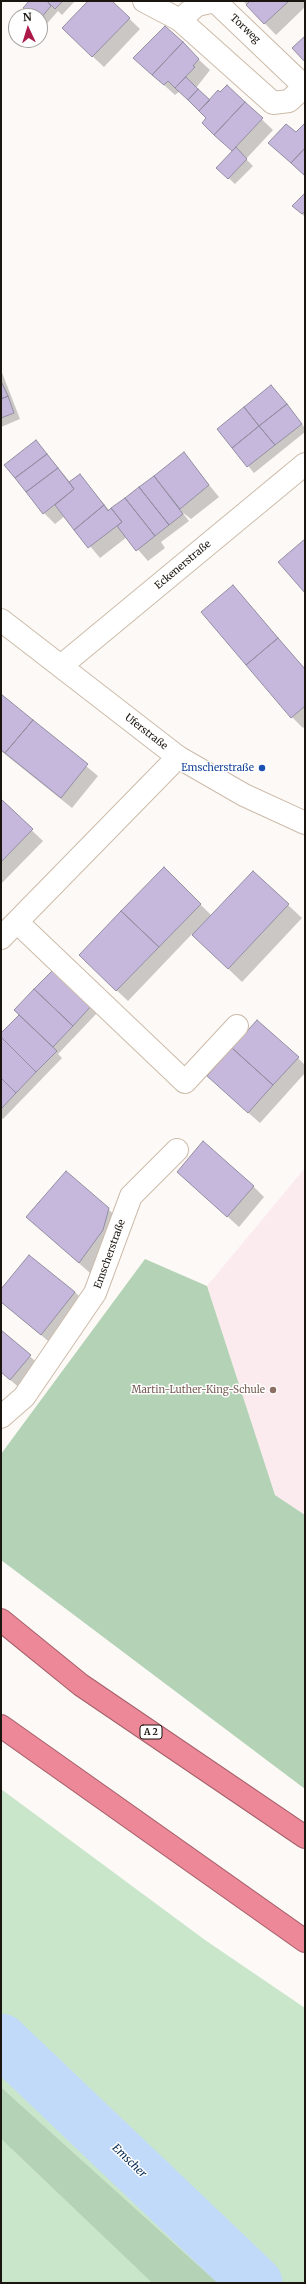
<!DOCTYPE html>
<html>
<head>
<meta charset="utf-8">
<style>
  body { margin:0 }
  #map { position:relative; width:306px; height:2284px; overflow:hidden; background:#fdf9f6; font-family:Merriweather,serif }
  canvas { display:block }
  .frame { position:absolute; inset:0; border:2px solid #1b150f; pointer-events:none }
  .north { position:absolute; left:8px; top:8px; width:40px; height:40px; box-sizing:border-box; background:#fff; border:1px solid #a4a19f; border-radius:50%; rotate:356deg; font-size:11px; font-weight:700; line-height:16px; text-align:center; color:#1b150f }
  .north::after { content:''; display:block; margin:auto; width:14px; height:18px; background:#ac1a49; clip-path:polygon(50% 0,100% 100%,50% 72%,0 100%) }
</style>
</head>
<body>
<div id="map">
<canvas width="306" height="2284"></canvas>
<div class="frame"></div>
<div class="north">N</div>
</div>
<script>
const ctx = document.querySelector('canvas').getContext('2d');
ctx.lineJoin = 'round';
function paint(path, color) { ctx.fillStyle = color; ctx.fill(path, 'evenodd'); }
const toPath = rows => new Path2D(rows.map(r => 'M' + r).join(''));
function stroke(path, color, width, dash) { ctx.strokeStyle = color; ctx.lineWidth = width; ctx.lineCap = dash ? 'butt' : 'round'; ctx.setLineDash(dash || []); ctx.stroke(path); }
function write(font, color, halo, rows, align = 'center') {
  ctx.font = font + ' Merriweather,serif'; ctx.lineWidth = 3; ctx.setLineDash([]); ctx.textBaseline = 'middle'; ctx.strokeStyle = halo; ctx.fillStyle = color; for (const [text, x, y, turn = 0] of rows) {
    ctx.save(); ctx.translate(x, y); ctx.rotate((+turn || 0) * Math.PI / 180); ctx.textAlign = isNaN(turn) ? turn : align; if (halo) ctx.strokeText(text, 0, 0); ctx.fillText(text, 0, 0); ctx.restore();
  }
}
const education = toPath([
  [305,1168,305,1515,275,1495,207,1286]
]);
const green = toPath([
  [1,1789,205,1940,305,2008,305,2283,218,2283,1,2087],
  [1,2139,152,2283,1,2283]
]);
const forest = toPath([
  [145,1259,207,1286,275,1495,305,1515,305,1789,1,1560,1,1454],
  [1,2087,218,2283,152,2283,1,2139]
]);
const shadow = toPath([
  [31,1,75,1,62,15,58,11,44,27,40,23,40,16,32,16],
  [90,1,111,1,140,29,104,67,74,39],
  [243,1,305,1,305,7,276,35],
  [165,28,210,70,196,88,209,101,227,86,273,130,246,159,253,166,235,184,224,174,233,151,214,134,208,118,180,91,175,95,145,68],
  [305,124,305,176,270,143,296,134],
  [305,194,305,217,300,212],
  [1,370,20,419,1,427],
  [277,393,305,428,305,432,254,473,218,429],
  [36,441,71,483,80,476,110,511,184,454,219,497,191,519,182,512,189,521,161,542,165,548,148,561,127,537,100,558,65,516,55,524,44,513],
  [233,586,305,669,305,726,303,728,292,717],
  [1,695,98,776,72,808,1,751],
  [1,801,43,841,1,884],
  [200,904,212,916,288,905,302,918,242,982,192,934,128,1001,91,966],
  [54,970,98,1012,58,1054,62,1058,3,1119,1,1118,1,1035,21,1015],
  [298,1058,305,1065,305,1073,260,1123,219,1087],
  [178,1172,254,1187,264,1197,239,1227],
  [108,1209,120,1220,113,1241,90,1273,27,1217],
  [1,1291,75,1292,86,1303,53,1345,1,1302],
  [1,1331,42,1367,22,1390,1,1372]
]);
const river = toPath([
  [1,2040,256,2283]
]);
const building = toPath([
  [29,1,47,1,51,6,40,19,40,16,31,16,23,8,29,1],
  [47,1,63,1,55,9,47,1],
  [88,1,112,1,130,18,92,57,62,28,88,1],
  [250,1,289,1,264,24,246,5,250,1],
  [165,26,183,42,152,75,133,58,165,26],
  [305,36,305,62,292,48,305,36],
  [183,42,199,59,193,66,195,67,175,88,168,81,164,85,152,75,183,42],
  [186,77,198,89,188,100,175,88,186,77],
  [227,85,245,102,214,135,202,123,206,118,199,111,218,90,220,92,227,85],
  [198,89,210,100,199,111,188,100,198,89],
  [245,102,263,118,232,151,214,135,245,102],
  [305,123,305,148,291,163,268,143,286,124,296,132,305,123],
  [236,147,247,159,228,179,216,168,236,147],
  [305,148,305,176,291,163,305,148],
  [305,193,305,211,302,214,292,206,305,193],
  [1,381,8,396,1,399,1,381],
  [271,385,287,404,259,426,244,407,271,385],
  [8,396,14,413,1,418,1,399,8,396],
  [287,404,302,424,275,445,259,426,287,404],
  [244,407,259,426,232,448,217,429,244,407],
  [259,426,275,445,247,467,232,448,259,426],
  [36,440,47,454,15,478,4,465,36,440],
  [184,452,209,485,180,509,154,476,184,452],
  [47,454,58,468,26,492,15,478,47,454],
  [58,468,74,489,43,514,26,492,58,468],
  [80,474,104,505,74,530,55,505,74,489,69,482,80,474],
  [154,476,183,514,169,525,139,487,154,476],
  [139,487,169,525,155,536,125,498,139,487],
  [125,498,155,536,136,551,117,526,122,522,111,508,125,498],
  [104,505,108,511,111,508,122,522,88,548,74,530,104,505],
  [305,539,305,593,278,562,305,539],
  [233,585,278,638,246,665,201,612,233,585],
  [278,638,305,669,305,706,291,718,246,665,278,638],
  [1,694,33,720,5,753,1,750,1,694],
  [33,720,88,764,61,798,5,753,33,720],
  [1,799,33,829,1,862,1,799],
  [164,867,201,904,159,947,121,911,164,867],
  [253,871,289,904,228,969,192,935,253,871],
  [121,911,159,947,116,991,79,955,121,911],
  [54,969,92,1005,73,1026,34,989,54,969],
  [34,989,73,1026,53,1047,14,1010,34,989],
  [19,1015,57,1051,36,1072,1,1037,1,1033,19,1015],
  [257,1020,299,1057,273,1085,232,1048,257,1020],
  [1,1037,36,1072,16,1093,1,1078,1,1037],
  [232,1048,273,1085,248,1113,207,1076,232,1048],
  [1,1078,16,1093,1,1109,1,1078],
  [203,1141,254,1186,227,1217,177,1172,203,1141],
  [66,1171,109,1208,103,1230,79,1263,26,1217,66,1171],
  [29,1255,75,1292,41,1335,1,1302,1,1289,29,1255],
  [1,1330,31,1355,10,1380,1,1372,1,1330]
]);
const minor = toPath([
  [144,1,180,20,273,103,289,101,305,86],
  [180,20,197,5,215,1,304,86],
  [61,666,305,464],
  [17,922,185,1082,237,1026],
  [1,938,178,757],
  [1,1417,24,1397,95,1293,131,1196,177,1150]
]);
const secondary = toPath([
  [1,620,178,757,244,795,305,823]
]);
const motorway = toPath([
  [1,1620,81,1685,305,1837],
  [1,1726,305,1941]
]);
const markers = [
  [262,768,4,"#1a4fb4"],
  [273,1390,4,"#8d6e63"]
];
const shields = [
  [151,1732,22]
];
const shieldNames = [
  ["A 2",151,1732]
];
const streetNames = [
  ["Torweg",245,29,43],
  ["Eckenerstraße",183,565,-40],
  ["Uferstraße",146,732,38],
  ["Emscherstraße",110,1254,-70]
];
const transitNames = [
  ["Emscherstraße",254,768]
];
const educationNames = [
  ["Martin-Luther-King-Schule",265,1390]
];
const waterNames = [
  ["Emscher",129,2161,44]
];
paint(education, '#fcebee');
paint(green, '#c9e6cb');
paint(forest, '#b4d3b6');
paint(shadow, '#0003');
stroke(river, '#c1dafa', 53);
paint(building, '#c5b8dc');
stroke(building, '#948ea2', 1);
stroke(minor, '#cba', 24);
stroke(secondary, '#cba', 24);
stroke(motorway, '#a46069', 24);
stroke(minor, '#fff', 22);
stroke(secondary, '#fff', 22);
stroke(motorway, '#ed8899', 22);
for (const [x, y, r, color] of markers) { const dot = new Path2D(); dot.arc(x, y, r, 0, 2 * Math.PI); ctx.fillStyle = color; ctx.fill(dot); stroke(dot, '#fff', 1.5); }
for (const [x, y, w] of shields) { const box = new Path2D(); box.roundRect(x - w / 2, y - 7, w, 14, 3); ctx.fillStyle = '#fff'; ctx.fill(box); stroke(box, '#1b150f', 1); }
write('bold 9px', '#1b150f', null, shieldNames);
write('10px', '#1b150f', '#fff', streetNames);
write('10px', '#164399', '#fff', transitNames, 'right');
write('10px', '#785e54', '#fff', educationNames, 'right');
write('italic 11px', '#072b52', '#fff', waterNames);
</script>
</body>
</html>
